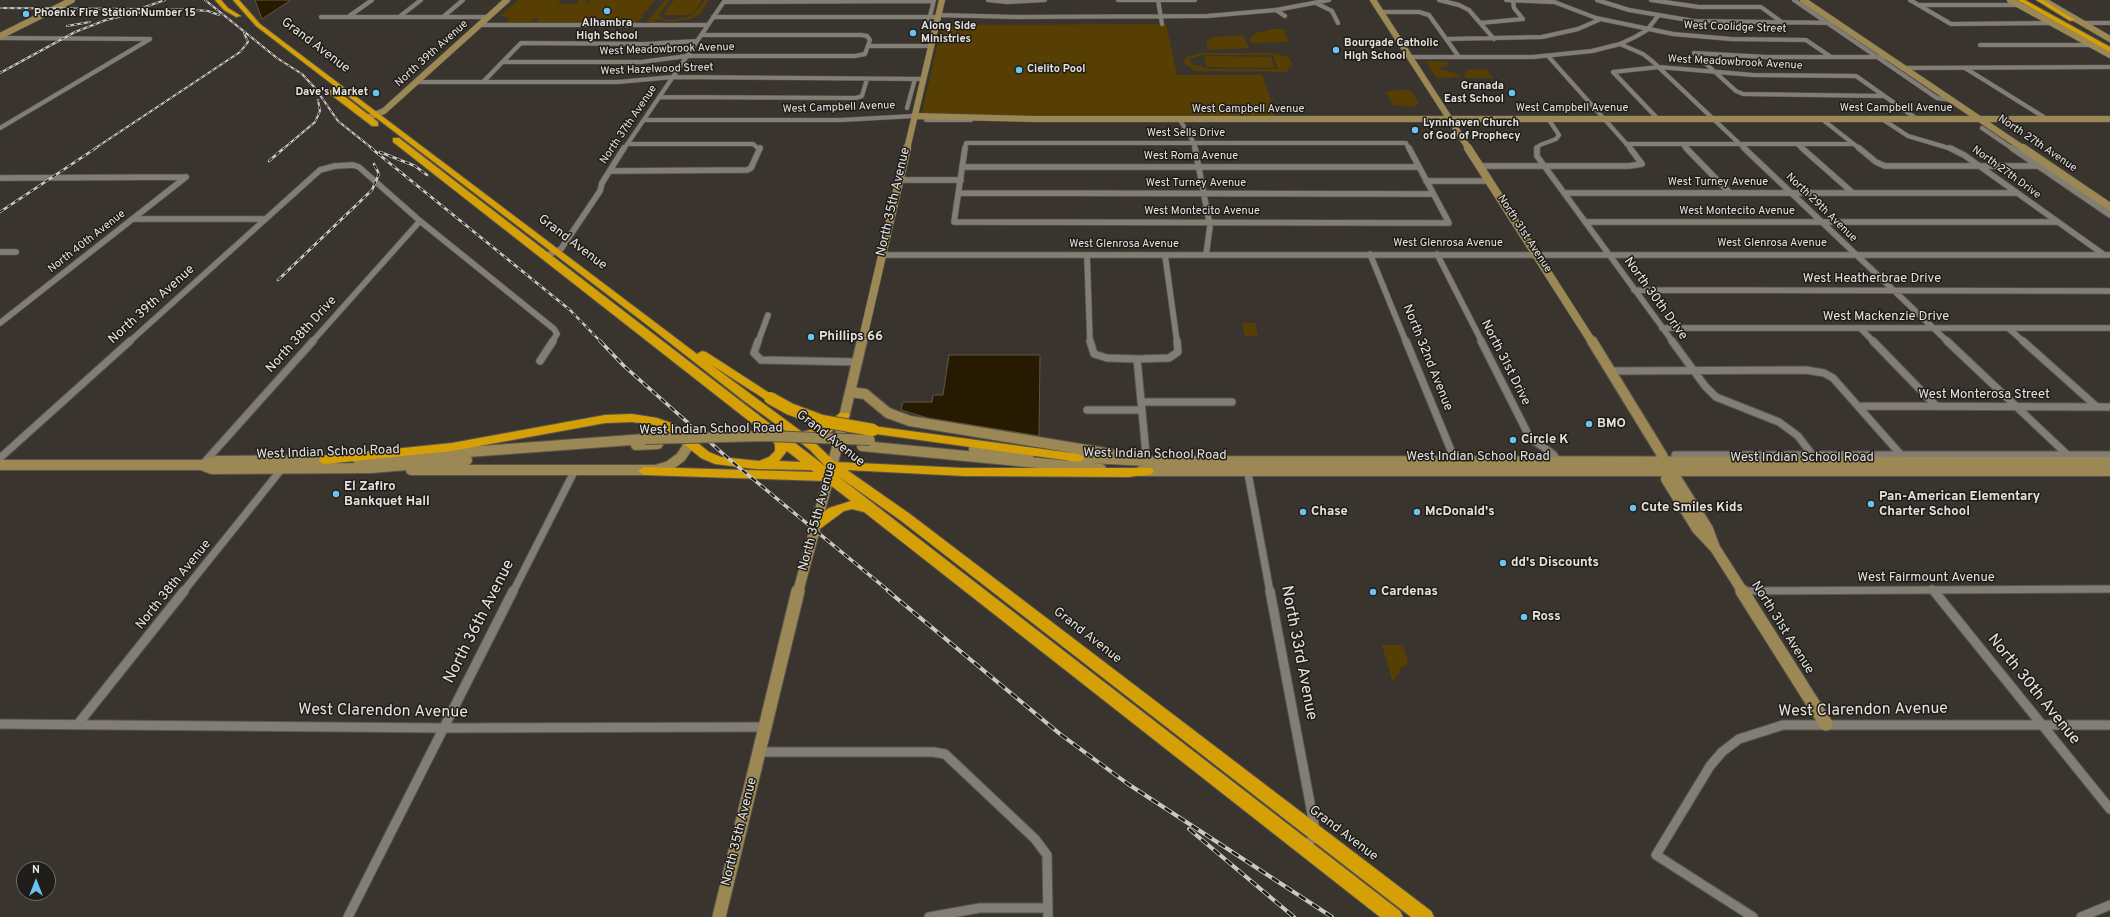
<!DOCTYPE html>
<html>
<head>
<meta charset="utf-8">
<style>
  body { margin:0 }
  #map { position:relative; width:2110px; height:917px; overflow:hidden; background:#39352e; font-family:Overpass,sans-serif }
  canvas { display:block }
  .north { position:absolute; left:16px; top:861px; width:40px; height:40px; box-sizing:border-box; background:#1f1d1a; border:1px solid #6f6c68; border-radius:50%; rotate:0deg; font-size:11px; font-weight:700; line-height:16px; text-align:center; color:#e6e3de }
  .north::after { content:''; display:block; margin:auto; width:14px; height:18px; background:#6bc3f2; clip-path:polygon(50% 0,100% 100%,50% 72%,0 100%) }
</style>
</head>
<body>
<div id="map">
<canvas width="2110" height="917"></canvas>
<div class="north">N</div>
</div>
<script>
const ctx = document.querySelector('canvas').getContext('2d');
ctx.lineJoin = 'round';
function paint(path, color) { ctx.fillStyle = color; ctx.fill(path, 'evenodd'); }
const toPath = rows => new Path2D(rows.map(r => 'M' + r).join(''));
function stroke(path, color, width, dash) { ctx.strokeStyle = color; ctx.lineWidth = width; ctx.lineCap = dash ? 'butt' : 'round'; ctx.setLineDash(dash || []); ctx.stroke(path); }
function write(font, color, halo, rows, align = 'center') {
  ctx.font = font + ' Overpass,sans-serif'; ctx.lineWidth = 3; ctx.setLineDash([]); ctx.textBaseline = 'middle'; ctx.strokeStyle = halo; ctx.fillStyle = color; for (const [text, x, y, turn = 0] of rows) {
    ctx.save(); ctx.translate(x, y); ctx.rotate((+turn || 0) * Math.PI / 180); ctx.textAlign = isNaN(turn) ? turn : align; if (halo) ctx.strokeText(text, 0, 0); ctx.fillText(text, 0, 0); ctx.restore();
  }
}
const green = toPath([
  [518,0,561,0,557,4,575,4,579,0,589,0,583,1,587,2,585,6,591,0,655,0,643,15,640,15,643,16,637,23,535,23,539,18,536,18,530,23,505,23,511,18,500,16],
  [665,0,670,0,659,15,663,19,671,20,692,16,705,0,709,0,700,14,691,19,669,22,656,19,654,22,647,22],
  [674,0,702,0,692,15,663,15],
  [1166,24,1177,75,1262,75,1277,118,1033,118,922,113,942,25],
  [1273,29,1284,29,1289,42,1251,43,1250,39,1253,34],
  [1243,35,1249,48,1207,50,1207,40,1213,37],
  [1201,53,1272,53,1288,57,1293,64,1287,70,1287,72,1195,71,1184,63,1184,60,1187,57],
  [1202,55,1273,55,1278,69,1210,69,1191,64,1190,59],
  [1204,56,1271,57,1274,68,1207,67],
  [1429,61,1448,62,1448,64,1444,67,1437,69,1453,72,1461,77,1440,78,1435,76,1426,62],
  [1486,69,1493,78,1466,78,1464,75,1467,70],
  [1397,90,1411,90,1419,104,1411,107,1393,105,1386,92],
  [1242,323,1255,323,1258,336,1245,336],
  [1382,645,1403,645,1408,662,1404,667,1402,666,1399,670,1401,671,1399,674,1397,674,1393,683]
]);
const water = toPath([
  [255,0,291,0,262,19,255,0],
  [949,355,1040,355,1039,436,928,418,901,410,903,402,932,402,933,395,943,395,949,355]
]);
const streetFar3 = toPath([
  [988,0,1007,2,1045,0],
  [1118,0,1195,0],
  [1158,0,1162,24],
  [1439,0,1459,5,1469,10,1494,39],
  [1506,0,1552,2],
  [1549,0,1596,18,1673,34,1731,39,1806,40,1831,57],
  [1597,0,1629,10,1694,21,1837,23],
  [1651,0,1699,7,1761,7,1783,23],
  [1794,0,1937,98,1951,100],
  [1910,0,1951,24,2054,23],
  [724,2,934,1],
  [1316,3,1332,11,1338,23],
  [1920,5,2020,5],
  [1276,10,1285,16],
  [1380,12,1419,12,1429,15,1459,57],
  [938,15,1016,17,1207,16,1276,10,1329,0],
  [321,17,488,17],
  [348,17,372,0],
  [399,17,421,0],
  [443,17,463,0],
  [713,17,938,17],
  [929,20,934,0],
  [1480,23,1523,19,1514,8,1513,1],
  [2082,23,2110,23],
  [479,25,708,25],
  [0,38,150,39],
  [1446,39,1542,37,1578,29,1601,19],
  [1620,44,1643,54,1652,61,1745,149],
  [1980,45,2092,45],
  [869,46,930,46],
  [1694,53,1736,91,1743,94,1884,96],
  [1694,53,1766,57,1887,57],
  [1548,56,1631,149],
  [1410,57,1533,57,1592,51,1620,44,1635,37,1647,30,1658,16],
  [503,62,641,62,687,56,855,56,865,54,870,40,867,36,861,35,701,35],
  [1904,68,2110,67],
  [1965,68,2047,119],
  [417,82,618,82,673,77,923,79],
  [483,82,521,43,645,44,697,41],
  [659,97,856,98,862,96,867,79],
  [907,108,915,79],
  [1658,119,1613,72,1659,67,1753,75,1856,76,1917,119],
  [1882,119,1908,136,1952,149],
  [644,120,841,120,914,116],
  [926,120,971,120],
  [1180,120,1194,143,1195,149],
  [1823,120,1860,149],
  [0,128,150,39],
  [1982,128,2013,149],
  [627,144,753,144,759,149],
  [1626,144,1854,144],
  [1682,144,1687,149],
  [1797,144,1803,149],
  [624,149,725,0],
  [965,149,966,143,1406,143,1409,149],
  [1536,149,1540,145,1556,139,1559,135,1549,120]
]);
const streetFar2 = toPath([
  [965,148,954,222,1449,223,1409,148],
  [1195,148,1210,226,1206,255],
  [1537,148,1537,156,1673,342],
  [1686,148,1730,193],
  [1744,148,1948,342],
  [1802,148,1853,193],
  [1859,148,1876,162,1885,166,2050,166],
  [1950,148,1964,155,2103,254],
  [2012,148,2110,215],
  [1480,166,1629,166,1642,164,1630,148],
  [962,167,1419,167],
  [610,171,747,170,751,168,760,148],
  [0,178,186,177],
  [900,180,961,180],
  [1426,181,1489,181],
  [959,193,1433,194],
  [1564,193,2016,193],
  [133,219,265,219],
  [1585,222,2057,222],
  [0,252,16,252],
  [1370,254,1406,342],
  [1437,254,1482,342],
  [882,255,2110,255],
  [1087,255,1090,342],
  [1165,255,1177,342],
  [546,256,561,249,600,191,602,183,624,148],
  [1634,290,2110,291],
  [0,323,186,177],
  [1662,328,2110,328],
  [1860,328,1874,342],
  [2008,328,2024,342],
  [129,342,320,170,335,166,353,165,359,167,420,221,554,329,557,334,552,342],
  [312,342,420,221],
  [758,342,768,315]
]);
const streetFar1 = toPath([
  [758,341,754,353,761,360,857,362],
  [1090,341,1094,354,1107,358,1137,359,1169,358,1178,352,1177,341],
  [1406,341,1457,465],
  [1481,341,1530,438,1553,454,1560,464],
  [1672,341,1705,386,1716,397,1779,422,1798,436,1817,461],
  [1873,341,1936,406],
  [1947,341,2075,462],
  [2023,341,2097,407],
  [1137,359,1147,464],
  [540,361,553,341],
  [1611,371,1806,370,1824,373,1833,378,1902,456],
  [1141,402,1232,402],
  [1858,406,2110,407],
  [1087,410,1142,410],
  [1675,455,2110,455],
  [0,458,130,341],
  [202,465,313,341],
  [1247,468,1270,592],
  [1932,589,1935,592],
  [1742,591,2110,589],
  [183,592,284,466],
  [513,592,575,470]
]);
const street = toPath([
  [1270,591,1316,835,1305,847],
  [1934,591,2110,809],
  [0,724,444,728,765,727],
  [78,724,184,591],
  [759,752,933,752,945,754,1035,839,1047,855,1048,917],
  [348,917,513,591],
  [929,917,980,908,1048,908],
  [1753,917,1656,855,1710,766,1722,752,1739,739,1783,725,2110,725],
  [2081,917,2110,905]
]);
const secondaryFar3 = toPath([
  [1373,0,1469,149],
  [1803,0,2024,149],
  [2010,0,2110,55],
  [2043,0,2110,39],
  [0,36,72,0],
  [914,116,1033,119,2110,119],
  [367,118,384,111,507,0],
  [907,149,942,0]
]);
const secondaryFar2 = toPath([
  [1468,148,1592,342],
  [2023,148,2110,207],
  [862,342,907,148]
]);
const secondaryFar1 = toPath([
  [1592,341,1662,455,1668,471,1676,478,1708,529,1715,548],
  [850,392,865,394,888,413,910,421,1111,454],
  [636,445,658,444],
  [862,446,1101,469],
  [974,449,1029,454],
  [1071,457,1147,461,2110,462],
  [358,460,645,439],
  [0,465,202,465,217,461,332,460],
  [204,466,212,469,371,468,467,460],
  [411,470,656,470,669,466,681,457,688,446,686,439],
  [1141,471,2110,471],
  [1668,471,1666,479,1697,529,1715,548,1743,592],
  [798,592,837,447,862,341]
]);
const secondary = toPath([
  [1742,591,1826,724],
  [719,917,798,591]
]);
const highway = toPath([
  [215,0,221,0,228,8,241,16,236,17,224,10,215,0],
  [233,0,239,0,260,24,697,354,702,351,706,352,774,396,776,398,774,400,766,400,710,364,802,432,822,427,840,413,848,413,850,415,848,417,830,433,810,438,835,462,964,468,1152,468,1154,471,1152,474,1129,477,964,476,847,470,910,514,1431,911,1434,917,1411,917,900,520,828,469,810,450,791,435,744,401,642,321,256,26,233,0],
  [2017,0,2025,0,2110,47,2110,52,2017,0],
  [2036,0,2043,0,2075,20,2070,21,2036,0],
  [330,90,336,90,378,122,378,126,372,126,330,94,330,90],
  [393,138,399,138,821,463,1400,911,1403,917,1380,917,864,512,852,509,844,511,821,528,811,528,810,525,811,522,829,508,851,501,825,481,644,475,638,471,644,467,814,472,811,470,756,469,715,464,701,458,666,430,655,425,632,422,605,423,452,451,325,464,321,463,319,460,321,457,325,456,452,443,605,415,632,414,657,418,674,424,709,452,721,457,759,461,769,457,775,451,775,445,772,439,393,142,393,138],
  [787,451,801,462,779,461,787,451],
  [873,426,1079,454,1085,458,1079,462,869,433,867,430,873,426]
]);
const railFar3 = toPath([
  [205,0,277,58,302,74,315,88,338,121,373,149],
  [0,8,141,9],
  [142,8,165,0],
  [67,26,90,22],
  [0,73,75,32,106,20,136,13,179,9,208,11,219,15],
  [94,149,240,52,248,42,244,33],
  [283,149,315,122,320,111,318,100]
]);
const railFar2 = toPath([
  [371,148,570,310,601,342],
  [380,152,415,166,427,175],
  [269,161,284,148],
  [0,212,96,148],
  [278,280,372,190,379,174,374,164]
]);
const railFar1 = toPath([
  [600,341,624,366,730,460,890,592]
]);
const rail = toPath([
  [888,591,1060,734,1128,784,1332,917],
  [1189,829,1294,917]
]);
const secondaryBridge = toPath([
  [645,439,766,436,870,440]
]);
const highwayBridge = toPath([
  [770,398,790,409,822,421,873,430]
]);
const markers = [
  [607,11,4,"#6bc3f2"],
  [26,14,4,"#6bc3f2"],
  [913,33,4,"#6bc3f2"],
  [1336,50,4,"#6bc3f2"],
  [1019,70,4,"#6bc3f2"],
  [376,93,4,"#6bc3f2"],
  [1512,93,4,"#6bc3f2"],
  [1415,130,4,"#6bc3f2"],
  [811,337,4,"#6bc3f2"],
  [1589,424,4,"#6bc3f2"],
  [1513,440,4,"#6bc3f2"],
  [336,494,4,"#6bc3f2"],
  [1871,504,4,"#6bc3f2"],
  [1633,508,4,"#6bc3f2"],
  [1303,512,4,"#6bc3f2"],
  [1417,512,4,"#6bc3f2"],
  [1503,563,4,"#6bc3f2"],
  [1373,592,4,"#6bc3f2"],
  [1524,617,4,"#6bc3f2"]
];
const farPoinames = [
  ["Phoenix Fire Station Number 15",34,14],
  ["Alhambra",607,24,"center"],
  ["High School",607,37,"center"],
  ["Along Side",921,27],
  ["Ministries",921,40],
  ["Bourgade Catholic",1344,44],
  ["High School",1344,57],
  ["Cielito Pool",1027,70],
  ["Granada",1504,87,"right"],
  ["East School",1504,100,"right"],
  ["Dave's Market",368,93,"right"],
  ["Lynnhaven Church",1423,124],
  ["of God of Prophecy",1423,137]
];
const farStreetnames = [
  ["West Coolidge Street",1735,28,2],
  ["West Meadowbrook Avenue",667,50,-2],
  ["North 39th Avenue",432,54,-42],
  ["West Meadowbrook Avenue",1735,63,3],
  ["West Hazelwood Street",657,70,-2],
  ["West Campbell Avenue",839,108,-2],
  ["West Campbell Avenue",1572,109],
  ["West Campbell Avenue",1896,109],
  ["West Campbell Avenue",1248,110],
  ["North 37th Avenue",629,125,-56],
  ["West Sells Drive",1186,134],
  ["North 27th Avenue",2037,144,34],
  ["West Roma Avenue",1191,157],
  ["North 27th Drive",2006,173,36],
  ["West Turney Avenue",1718,183],
  ["West Turney Avenue",1196,184],
  ["North 29th Avenue",1821,208,44],
  ["West Montecito Avenue",1202,212],
  ["West Montecito Avenue",1737,212],
  ["North 31st Avenue",1524,234,57],
  ["North 40th Avenue",87,242,-38],
  ["West Glenrosa Avenue",1448,244],
  ["West Glenrosa Avenue",1772,244],
  ["West Glenrosa Avenue",1124,245]
];
const streetNames = [
  ["Grand Avenue",315,46,37],
  ["North 35th Avenue",894,202,-77],
  ["Grand Avenue",572,243,37],
  ["West Heatherbrae Drive",1872,279],
  ["North 30th Drive",1655,299,54],
  ["North 39th Avenue",152,305,-42],
  ["West Mackenzie Drive",1886,317],
  ["North 38th Drive",302,335,-48],
  ["North 32nd Avenue",1427,358,68],
  ["North 31st Drive",1505,363,63],
  ["West Monterosa Street",1984,395],
  ["West Indian School Road",711,430,-1],
  ["Grand Avenue",830,439,38],
  ["West Indian School Road",328,453,-2],
  ["West Indian School Road",1155,455,1],
  ["West Indian School Road",1478,457],
  ["West Indian School Road",1802,458],
  ["North 35th Avenue",818,517,-75],
  ["West Fairmount Avenue",1926,578],
  ["North 38th Avenue",174,585,-51],
  ["North 31st Avenue",1782,628,58],
  ["Grand Avenue",1087,636,38],
  ["North 35th Avenue",740,832,-76],
  ["Grand Avenue",1343,834,37]
];
const poiNames = [
  ["Phillips 66",819,337],
  ["BMO",1597,424],
  ["Circle K",1521,440],
  ["El Zafiro",344,487],
  ["Bankquet Hall",344,502],
  ["Pan-American Elementary",1879,497],
  ["Charter School",1879,512],
  ["Cute Smiles Kids",1641,508],
  ["Chase",1311,512],
  ["McDonald's",1425,512],
  ["dd's Discounts",1511,563],
  ["Cardenas",1381,592],
  ["Ross",1532,617]
];
const nearStreetnames = [
  ["North 36th Avenue",480,622,-63],
  ["North 33rd Avenue",1298,653,79],
  ["North 30th Avenue",2033,690,51],
  ["West Clarendon Avenue",1863,711,-1],
  ["West Clarendon Avenue",383,712,1]
];
paint(green, '#573f03');
paint(water, '#261a00');
stroke(water, '#605643', 1);
stroke(streetFar3, '#58544e', 5);
stroke(streetFar2, '#58544e', 7);
stroke(streetFar1, '#58544e', 9);
stroke(street, '#58544e', 11);
stroke(secondaryFar3, '#58544e', 7);
stroke(secondaryFar2, '#58544e', 9);
stroke(secondaryFar1, '#58544e', 12);
stroke(secondary, '#58544e', 15);
stroke(highway, '#58544e', 2);
stroke(streetFar3, '#827e75', 4);
stroke(streetFar2, '#827e75', 5.5);
stroke(streetFar1, '#827e75', 7);
stroke(street, '#827e75', 9);
stroke(secondaryFar3, '#9b8854', 6);
stroke(secondaryFar2, '#9b8854', 8);
stroke(secondaryFar1, '#9b8854', 10);
stroke(secondary, '#9b8854', 13);
paint(highway, '#d59f06');
stroke(railFar3, '#cbc8c3', 2);
stroke(railFar2, '#cbc8c3', 2.5);
stroke(railFar1, '#cbc8c3', 3.5);
stroke(rail, '#cbc8c3', 4);
stroke(railFar3, '#1f1d1a', 1, [3.5]);
stroke(railFar2, '#1f1d1a', 1.5, [4.5]);
stroke(railFar1, '#1f1d1a', 2, [6]);
stroke(rail, '#1f1d1a', 2.5, [8]);
stroke(secondaryBridge, '#58544e', 12, []);
stroke(highwayBridge, '#58544e', 14, []);
stroke(secondaryBridge, '#9b8854', 10);
stroke(highwayBridge, '#d59f06', 12);
for (const [x, y, r, color] of markers) { const dot = new Path2D(); dot.arc(x, y, r, 0, 2 * Math.PI); ctx.fillStyle = color; ctx.fill(dot); stroke(dot, '#1f1d1a', 1.5); }
write('bold 11px', '#e6e3de', '#1f1d1a', farPoinames, 'left');
write('11px', '#e6e3de', '#1f1d1a', farStreetnames);
write('13px', '#e6e3de', '#1f1d1a', streetNames);
write('bold 13px', '#e6e3de', '#1f1d1a', poiNames, 'left');
write('16px', '#e6e3de', '#1f1d1a', nearStreetnames);
</script>
</body>
</html>
